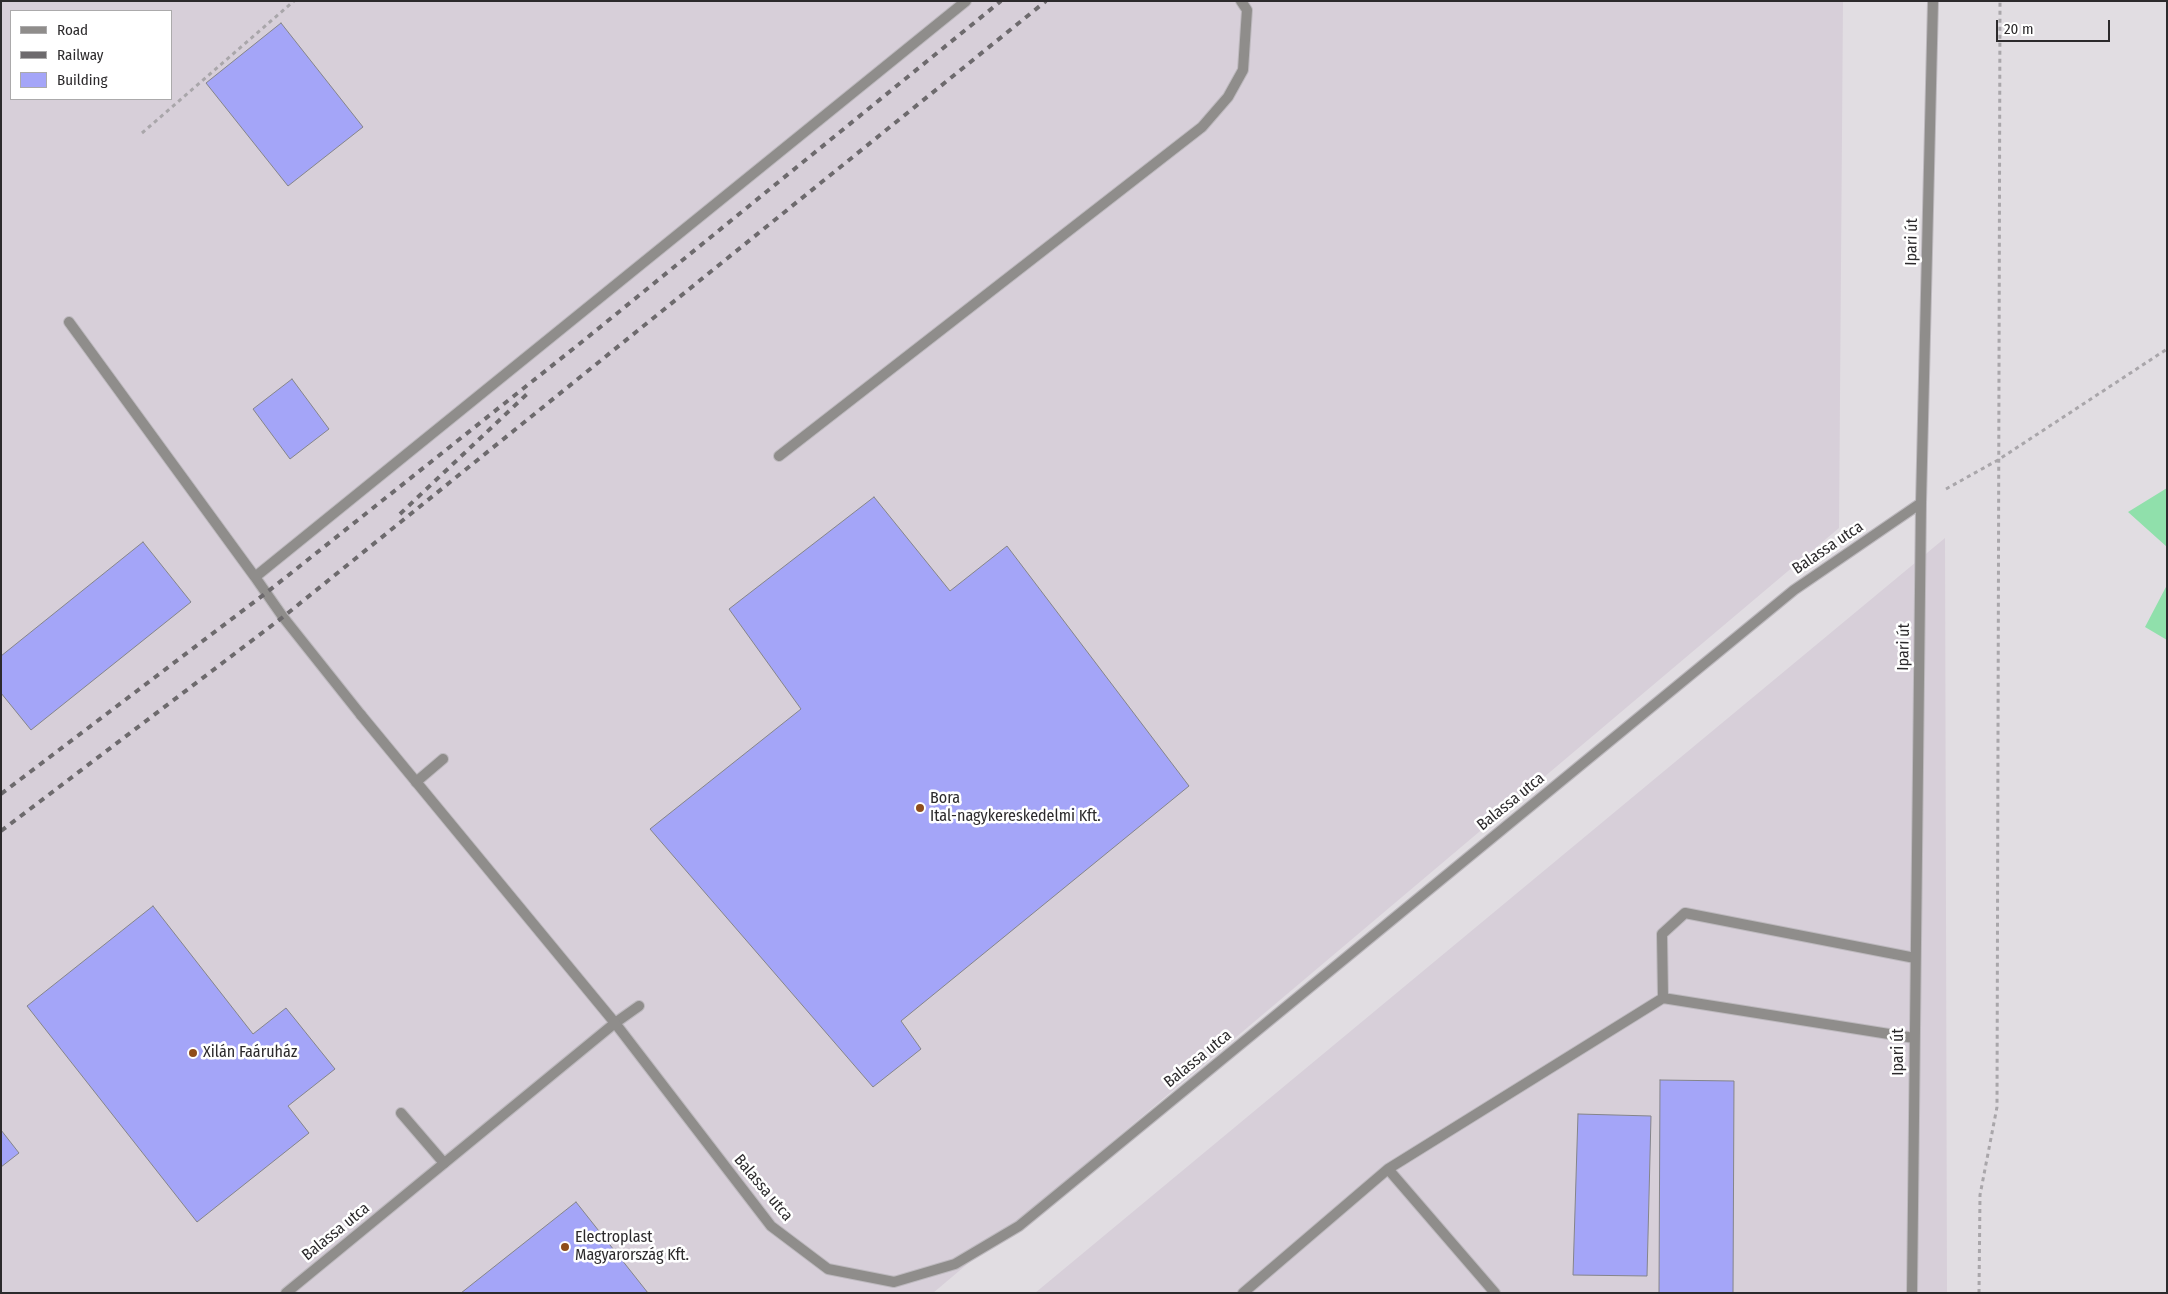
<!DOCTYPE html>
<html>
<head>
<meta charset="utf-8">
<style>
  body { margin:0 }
  #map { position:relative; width:2168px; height:1294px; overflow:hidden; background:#e1dde2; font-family:"Fira Sans Condensed",sans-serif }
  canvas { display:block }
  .frame { position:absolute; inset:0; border:2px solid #2c2a2c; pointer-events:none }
  .legend { position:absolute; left:10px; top:10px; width:162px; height:90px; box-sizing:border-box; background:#fff; border:1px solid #abaaab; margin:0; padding:6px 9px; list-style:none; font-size:15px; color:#2c2a2c }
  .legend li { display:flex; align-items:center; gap:10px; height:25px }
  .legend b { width:25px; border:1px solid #abaaab }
  .scale { position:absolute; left:1996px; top:20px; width:114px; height:22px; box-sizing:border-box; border:2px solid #2c2a2c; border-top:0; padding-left:6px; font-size:15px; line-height:18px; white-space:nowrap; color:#2c2a2c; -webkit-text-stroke:4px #fff; paint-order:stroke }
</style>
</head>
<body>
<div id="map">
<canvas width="2168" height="1294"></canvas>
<div class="frame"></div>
<ul class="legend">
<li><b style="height:6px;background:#8f8d8b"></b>Road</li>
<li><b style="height:6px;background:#6d6a6d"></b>Railway</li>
<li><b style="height:14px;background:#a4a5f8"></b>Building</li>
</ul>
<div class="scale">20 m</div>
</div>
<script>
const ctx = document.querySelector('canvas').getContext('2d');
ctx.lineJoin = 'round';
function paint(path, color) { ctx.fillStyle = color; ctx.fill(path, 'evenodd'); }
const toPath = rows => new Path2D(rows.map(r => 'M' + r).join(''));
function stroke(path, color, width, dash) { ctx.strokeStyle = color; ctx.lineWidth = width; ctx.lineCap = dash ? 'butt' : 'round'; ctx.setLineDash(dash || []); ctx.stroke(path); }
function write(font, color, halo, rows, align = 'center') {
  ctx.font = font + ' "Fira Sans Condensed",sans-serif'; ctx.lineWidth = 5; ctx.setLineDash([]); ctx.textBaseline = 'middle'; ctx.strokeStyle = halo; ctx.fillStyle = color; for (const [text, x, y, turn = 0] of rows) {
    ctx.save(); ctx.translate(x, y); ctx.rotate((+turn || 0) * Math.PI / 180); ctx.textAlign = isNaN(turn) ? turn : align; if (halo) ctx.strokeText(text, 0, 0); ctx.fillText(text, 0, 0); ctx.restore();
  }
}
const built = toPath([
  [1,1,1843,1,1839,528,933,1293,1,1293],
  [11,11,171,11,171,99,11,99],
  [1945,538,1947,1293,1035,1293]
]);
const green = toPath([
  [2167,488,2167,547,2128,512],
  [2167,585,2167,640,2145,627]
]);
const building = toPath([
  [281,23,363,127,288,186,206,83,281,23],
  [292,379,329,429,290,459,253,409,292,379],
  [874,497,950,591,1007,546,1189,786,901,1021,921,1049,873,1087,650,829,801,709,729,609,874,497],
  [143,542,191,602,31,730,1,693,1,656,143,542],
  [153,906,253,1034,286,1008,335,1069,288,1106,309,1133,197,1222,27,1006,153,906],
  [1660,1080,1734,1081,1733,1293,1659,1293,1660,1080],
  [1578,1114,1651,1116,1647,1276,1573,1275,1578,1114],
  [1,1130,19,1153,1,1167,1,1130],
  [576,1202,648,1293,461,1293,576,1202]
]);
const path = toPath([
  [142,133,294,1],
  [1946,489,1998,460,2167,349],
  [1979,1293,1980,1195,1997,1107,2000,1]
]);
const lane = toPath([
  [69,322,255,577],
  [779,456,1202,127,1228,97,1243,70,1247,10,1241,1],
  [361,715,283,617,255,577,966,1],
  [416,782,443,759],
  [1663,998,1662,934,1685,913,1915,958],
  [615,1023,639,1006],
  [401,1113,444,1163],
  [1388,1169,1495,1293],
  [1243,1293,1388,1169,1663,998,1914,1038]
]);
const street = toPath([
  [361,715,615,1023],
  [286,1293,615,1023,771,1226,828,1269,894,1282,955,1264,1019,1226,1794,590,1921,503],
  [1912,1293,1921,503,1933,1]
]);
const rail = toPath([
  [400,514,527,394],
  [1,794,266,593,583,341,1001,1],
  [1,831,283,617,1046,1]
]);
const markers = [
  [920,808,5,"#8f4d1b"],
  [193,1053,5,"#8f4d1b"],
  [565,1247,5,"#8f4d1b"]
];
const streetNames = [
  ["Ipari út",1912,242,-89],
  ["Balassa utca",1828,548,-34],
  ["Ipari út",1904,647,-89],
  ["Balassa utca",1511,802,-39],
  ["Ipari út",1899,1052,-90],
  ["Balassa utca",1198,1059,-39],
  ["Balassa utca",763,1188,50],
  ["Balassa utca",336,1232,-39]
];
const poiNames = [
  ["Bora",930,799],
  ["Ital-nagykereskedelmi Kft.",930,817],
  ["Xilán Faáruház",203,1053],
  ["Electroplast",575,1238],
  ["Magyarország Kft.",575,1256]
];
paint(built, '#d7cfd9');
paint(green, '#90e0ab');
paint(building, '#a4a5f8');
stroke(building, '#85858a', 1);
stroke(lane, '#bdb9be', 12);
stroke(street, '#bdb9be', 12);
stroke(path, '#a9a6aa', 3, [4, 4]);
stroke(lane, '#8f8d8b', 10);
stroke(street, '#8f8d8b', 10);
stroke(rail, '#6d6a6d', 4, [6, 6]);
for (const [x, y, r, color] of markers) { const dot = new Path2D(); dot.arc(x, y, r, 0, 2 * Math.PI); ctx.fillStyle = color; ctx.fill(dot); stroke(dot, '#fff', 2); }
write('16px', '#2c2a2c', '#fff', streetNames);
write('16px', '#2c2a2c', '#fff', poiNames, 'left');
</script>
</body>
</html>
